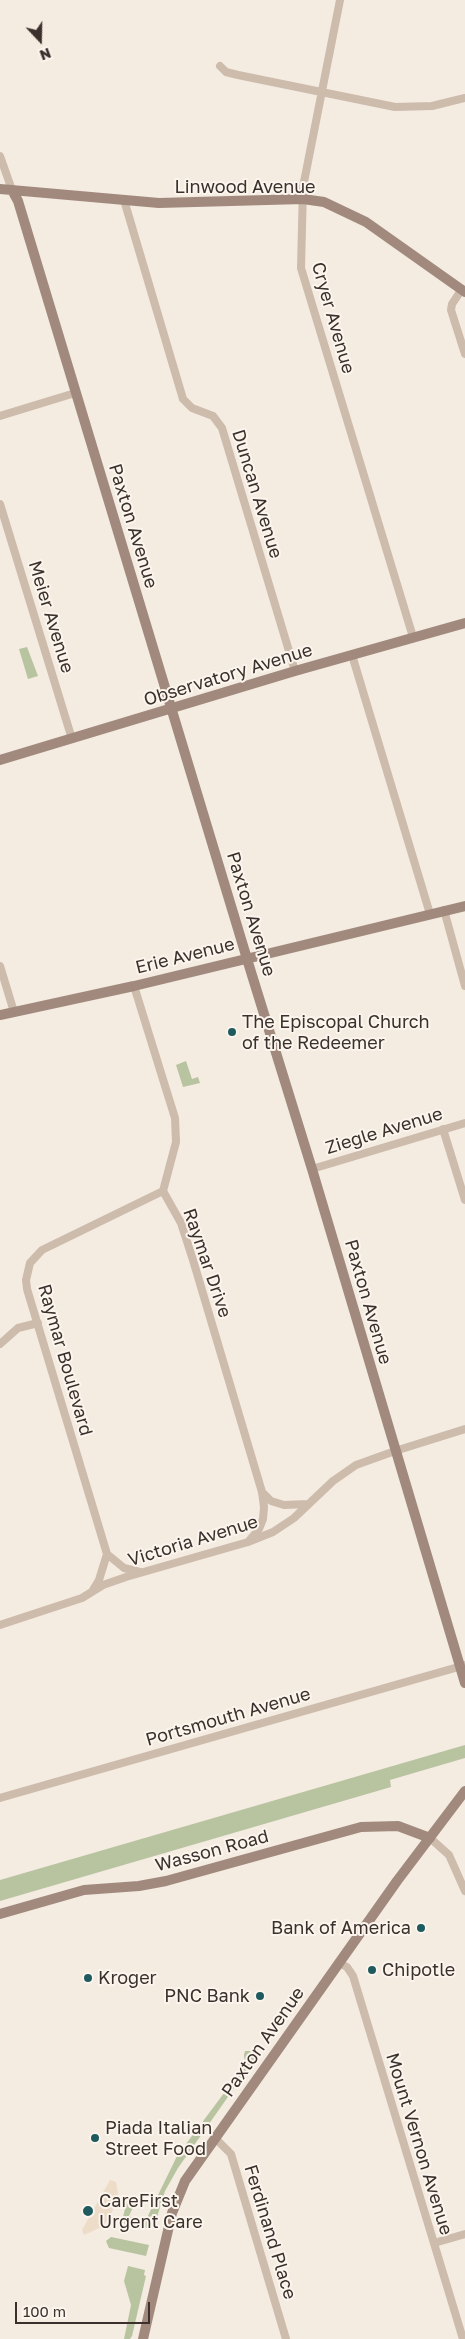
<!DOCTYPE html>
<html>
<head>
<meta charset="utf-8">
<style>
  body { margin:0 }
  #map { position:relative; width:465px; height:2339px; overflow:hidden; background:#f4ebe1; font-family:"Golos Text",sans-serif }
  canvas { display:block }
  .north { position:absolute; left:15px; top:15px; width:50px; height:50px; -webkit-text-stroke:4px #fbf5ee; paint-order:stroke; rotate:159deg; font-size:14px; font-weight:700; line-height:20px; text-align:center; color:#3b302b }
  .north::after { content:''; display:block; margin:auto; width:18px; height:22px; background:#3b302b; clip-path:polygon(50% 0,100% 100%,50% 72%,0 100%) }
  .scale { position:absolute; left:15px; top:2302px; width:135px; height:22px; box-sizing:border-box; border:2px solid #3b302b; border-top:0; padding-left:6px; font-size:15px; line-height:18px; white-space:nowrap; color:#3b302b; -webkit-text-stroke:4px #fbf5ee; paint-order:stroke }
</style>
</head>
<body>
<div id="map">
<canvas width="465" height="2339"></canvas>
<div class="north">N</div>
<div class="scale">100 m</div>
</div>
<script>
const ctx = document.querySelector('canvas').getContext('2d');
ctx.lineJoin = 'round';
function paint(path, color) { ctx.fillStyle = color; ctx.fill(path, 'evenodd'); }
const toPath = rows => new Path2D(rows.map(r => 'M' + r).join(''));
function stroke(path, color, width, dash) { ctx.strokeStyle = color; ctx.lineWidth = width; ctx.lineCap = dash ? 'butt' : 'round'; ctx.setLineDash(dash || []); ctx.stroke(path); }
function write(font, color, halo, rows, align = 'center') {
  ctx.font = font + ' "Golos Text",sans-serif'; ctx.lineWidth = 4; ctx.setLineDash([]); ctx.textBaseline = 'middle'; ctx.strokeStyle = halo; ctx.fillStyle = color; for (const [text, x, y, turn = 0] of rows) {
    ctx.save(); ctx.translate(x, y); ctx.rotate((+turn || 0) * Math.PI / 180); ctx.textAlign = isNaN(turn) ? turn : align; if (halo) ctx.strokeText(text, 0, 0); ctx.fillText(text, 0, 0); ctx.restore();
  }
}
const green = toPath([
  [27,647,38,676,28,679,19,649],
  [186,1061,192,1079,198,1077,200,1083,183,1087,176,1065],
  [465,1745,465,1758,390,1780,391,1787,0,1901,0,1880],
  [245,2051,254,2051,256,2057,178,2168,165,2191,154,2227,145,2228,144,2230,125,2225,123,2217,127,2201,134,2205,129,2216,144,2224,177,2156,245,2065,244,2055],
  [111,2237,149,2245,146,2256,109,2248,106,2241],
  [128,2266,145,2270,144,2275,146,2276,132,2336,130,2339,124,2339,131,2305,124,2281]
]);
const plaza = toPath([
  [110,2180,116,2182,118,2194,110,2218,101,2227,84,2235,82,2230]
]);
const street = toPath([
  [340,0,303,187,301,268,413,637],
  [220,66,226,72,238,75,395,107,432,106,465,98],
  [0,156,12,190],
  [124,200,183,399,192,408,213,416,222,428,295,671],
  [462,289,452,304,451,310,465,354],
  [0,416,75,393],
  [0,504,72,739],
  [352,655,430,914],
  [444,910,465,986],
  [0,966,14,1012],
  [134,986,175,1118,176,1142,163,1191,181,1223,193,1260,262,1492,264,1507,263,1519,259,1529,248,1542],
  [443,1129,465,1200],
  [312,1169,465,1123],
  [0,1344,18,1328,38,1323],
  [262,1492,271,1501,284,1505,308,1504],
  [140,1572,124,1568,107,1554,27,1289,26,1280,30,1263,42,1250,163,1191],
  [93,1590,99,1580,107,1554],
  [0,1625,82,1598,103,1585,126,1577,248,1542,273,1532,294,1518,333,1481,356,1465,395,1451,465,1429],
  [0,1798,465,1665],
  [430,1838,449,1855,465,1891],
  [339,1963,347,1967,353,1976,463,2339],
  [216,2139,231,2154,286,2339],
  [434,2243,465,2234]
]);
const secondary = toPath([
  [0,189,159,203,303,199,324,202,366,222,465,292],
  [12,190,18,201,251,972,312,1169,465,1683],
  [0,760,295,671,465,623],
  [0,1015,134,986,465,906],
  [0,1914,84,1890,139,1886,166,1881,361,1827,398,1826,430,1838],
  [143,2339,172,2213,185,2181,397,1881,465,1791]
]);
const markers = [
  [232,1032,5,"#1f5a5e"],
  [421,1928,5,"#1f5a5e"],
  [372,1970,5,"#1f5a5e"],
  [88,1978,5,"#1f5a5e"],
  [260,1996,5,"#1f5a5e"],
  [95,2138,5,"#1f5a5e"],
  [88,2211,6,"#1f5a5e"]
];
const streetNames = [
  ["Linwood Avenue",245,187],
  ["Cryer Avenue",333,318,74],
  ["Duncan Avenue",257,494,73],
  ["Paxton Avenue",133,526,73],
  ["Meier Avenue",51,617,73],
  ["Observatory Avenue",228,675,-17],
  ["Paxton Avenue",251,914,73],
  ["Erie Avenue",185,956,-14],
  ["Ziegle Avenue",384,1131,-17],
  ["Raymar Drive",207,1263,71],
  ["Paxton Avenue",368,1302,74],
  ["Raymar Boulevard",65,1360,74],
  ["Victoria Avenue",193,1541,-17],
  ["Portsmouth Avenue",228,1717,-16],
  ["Wasson Road",212,1851,-15],
  ["Paxton Avenue",263,2042,-55],
  ["Mount Vernon Avenue",419,2144,73],
  ["Ferdinand Place",270,2232,73]
];
const poiNames = [
  ["The Episcopal Church",242,1022],
  ["of the Redeemer",242,1043],
  ["Bank of America",411,1928,"right"],
  ["Chipotle",382,1970],
  ["Kroger",98,1978],
  ["PNC Bank",250,1996,"right"],
  ["Piada Italian",105,2128],
  ["Street Food",105,2149],
  ["CareFirst",99,2201],
  ["Urgent Care",99,2222]
];
paint(green, '#b8c4a0');
paint(plaza, '#ecdcc8');
stroke(street, '#cdbbac', 8);
stroke(secondary, '#a18a7d', 10);
for (const [x, y, r, color] of markers) { const dot = new Path2D(); dot.arc(x, y, r, 0, 2 * Math.PI); ctx.fillStyle = color; ctx.fill(dot); stroke(dot, '#fbf5ee', 2); }
write('18px', '#3b302b', '#fbf5ee', streetNames);
write('18px', '#3b302b', '#fbf5ee', poiNames, 'left');
</script>
</body>
</html>
